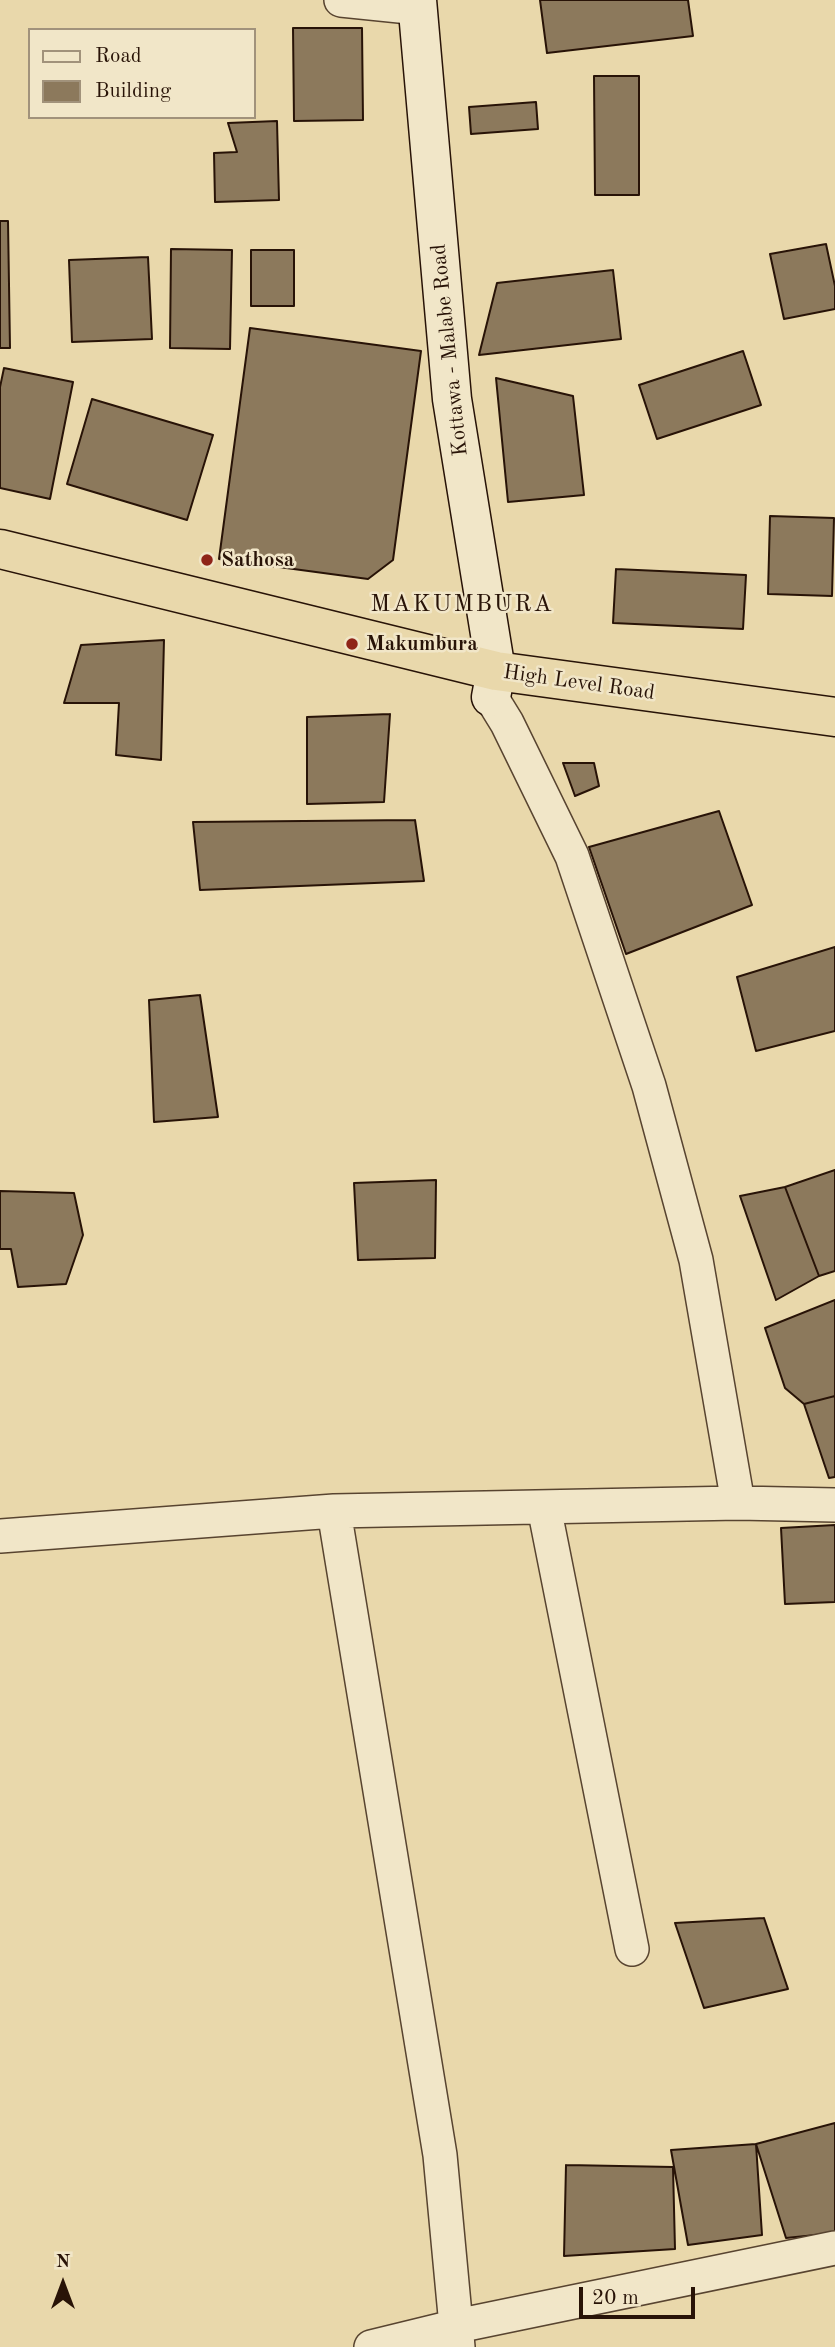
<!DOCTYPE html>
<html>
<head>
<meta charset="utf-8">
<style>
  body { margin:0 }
  #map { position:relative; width:835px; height:2347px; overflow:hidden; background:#e9d8ab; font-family:"Old Standard TT",serif }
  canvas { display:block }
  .legend { position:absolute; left:28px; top:28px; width:228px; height:91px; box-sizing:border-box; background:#f1e6c8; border:2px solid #a1927b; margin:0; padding:9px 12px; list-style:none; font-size:21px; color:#281307 }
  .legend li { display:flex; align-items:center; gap:14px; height:35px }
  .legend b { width:35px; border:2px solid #a1927b }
  .north { position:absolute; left:28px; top:2249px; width:70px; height:70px; -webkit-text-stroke:5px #f1e6c8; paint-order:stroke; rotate:0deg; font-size:19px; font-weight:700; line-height:28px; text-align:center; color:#281307 }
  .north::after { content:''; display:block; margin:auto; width:24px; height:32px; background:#281307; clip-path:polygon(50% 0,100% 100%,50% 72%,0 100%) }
  .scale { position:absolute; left:579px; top:2287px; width:116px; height:32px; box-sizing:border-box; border:4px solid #281307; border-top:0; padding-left:9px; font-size:21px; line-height:24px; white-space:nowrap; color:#281307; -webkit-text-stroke:5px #f1e6c8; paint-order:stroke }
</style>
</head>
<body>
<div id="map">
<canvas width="835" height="2347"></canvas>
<ul class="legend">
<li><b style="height:9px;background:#f1e6c8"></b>Road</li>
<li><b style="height:19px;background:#8c795c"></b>Building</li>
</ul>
<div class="north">N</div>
<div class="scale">20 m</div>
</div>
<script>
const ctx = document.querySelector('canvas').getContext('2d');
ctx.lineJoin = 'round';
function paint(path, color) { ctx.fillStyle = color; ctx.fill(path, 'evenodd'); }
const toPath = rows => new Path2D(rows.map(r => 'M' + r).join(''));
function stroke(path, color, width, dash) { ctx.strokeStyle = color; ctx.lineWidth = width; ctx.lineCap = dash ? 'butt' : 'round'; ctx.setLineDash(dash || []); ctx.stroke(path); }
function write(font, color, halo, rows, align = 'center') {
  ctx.font = font + ' "Old Standard TT",serif'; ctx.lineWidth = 5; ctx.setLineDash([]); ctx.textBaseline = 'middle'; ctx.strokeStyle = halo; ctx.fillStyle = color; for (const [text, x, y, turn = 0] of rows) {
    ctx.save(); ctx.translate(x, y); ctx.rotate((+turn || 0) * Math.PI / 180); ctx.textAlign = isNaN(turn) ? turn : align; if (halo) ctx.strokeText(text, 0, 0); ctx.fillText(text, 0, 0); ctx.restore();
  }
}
const building = toPath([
  [540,0,688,0,693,36,547,53,540,0],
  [293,28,362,28,363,120,294,121,293,28],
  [594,76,639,76,639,195,595,195,594,76],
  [536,102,538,129,471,134,469,107,536,102],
  [277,121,279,200,215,202,214,153,237,152,228,123,277,121],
  [0,221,8,221,10,348,0,348,0,221],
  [826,244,835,286,835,309,784,319,770,254,826,244],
  [171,249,232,250,230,349,170,348,171,249],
  [251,250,294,250,294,306,251,306,251,250],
  [148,257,152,339,72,342,69,260,148,257],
  [613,270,621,339,479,355,497,283,613,270],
  [250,328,421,351,393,560,368,579,219,559,250,328],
  [743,351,761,405,657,439,639,385,743,351],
  [4,368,73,382,50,499,0,488,0,387,4,368],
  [496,378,573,396,584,495,508,502,496,378],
  [92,399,213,435,187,520,67,484,92,399],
  [770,516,834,518,832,596,768,594,770,516],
  [616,569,746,575,743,629,613,623,616,569],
  [164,640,161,760,116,755,119,703,64,703,81,645,164,640],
  [390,714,384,802,307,804,307,717,390,714],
  [563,763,594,763,599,786,575,796,563,763],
  [719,811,752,905,626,954,589,847,719,811],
  [415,820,424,881,200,890,193,822,415,820],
  [835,947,835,1031,756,1051,737,977,835,947],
  [200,995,218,1117,154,1122,149,1000,200,995],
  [835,1170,835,1271,819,1276,785,1187,835,1170],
  [436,1180,435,1258,358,1260,354,1183,436,1180],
  [785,1187,819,1276,776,1300,740,1196,785,1187],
  [0,1191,74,1193,83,1235,66,1284,18,1287,11,1249,0,1249,0,1191],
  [835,1300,835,1396,804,1404,785,1388,765,1328,835,1300],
  [835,1396,835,1477,829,1478,804,1404,835,1396],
  [835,1525,835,1602,785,1604,781,1528,835,1525],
  [764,1918,788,1989,704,2008,675,1923,764,1918],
  [835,2123,835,2233,786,2238,756,2144,835,2123],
  [756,2144,762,2235,688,2245,671,2150,756,2144],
  [566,2165,673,2167,675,2249,564,2256,566,2165]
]);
const street = toPath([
  [341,0,419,8],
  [491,697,507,723,572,856,649,1086,696,1260,738,1503,835,1505],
  [544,1507,632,1949],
  [0,1536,334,1511],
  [371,2347,457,2326,835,2248],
  [458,2347,440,2155,334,1511,738,1503]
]);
const secondary = toPath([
  [417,0,452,399,496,671,491,697]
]);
const highway = toPath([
  [0,549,496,671,835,717]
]);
const markers = [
  [207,560,7,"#8f2418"],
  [352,644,7,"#8f2418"]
];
const streetNames = [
  ["Kottawa - Malabe Road",450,350,-96],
  ["High Level Road",579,683,8]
];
const poiNames = [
  ["Sathosa",221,560],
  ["Makumbura",366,644]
];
const quarterNames = [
  ["MAKUMBURA",462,605]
];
paint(building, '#8c795c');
stroke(building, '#281307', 2);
stroke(street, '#584430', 36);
stroke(secondary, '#281307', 41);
stroke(highway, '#281307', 41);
stroke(street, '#f1e6c8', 33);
stroke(secondary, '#f1e6c8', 38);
stroke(highway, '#e9d8ab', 38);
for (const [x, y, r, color] of markers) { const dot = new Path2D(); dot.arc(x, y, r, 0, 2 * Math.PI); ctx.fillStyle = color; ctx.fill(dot); stroke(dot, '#f1e6c8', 2.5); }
write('21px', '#281307', '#f1e6c8', streetNames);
write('bold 21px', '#281307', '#f1e6c8', poiNames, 'left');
ctx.letterSpacing = '2px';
write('24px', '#281307', '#f1e6c8', quarterNames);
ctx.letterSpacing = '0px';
</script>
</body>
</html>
